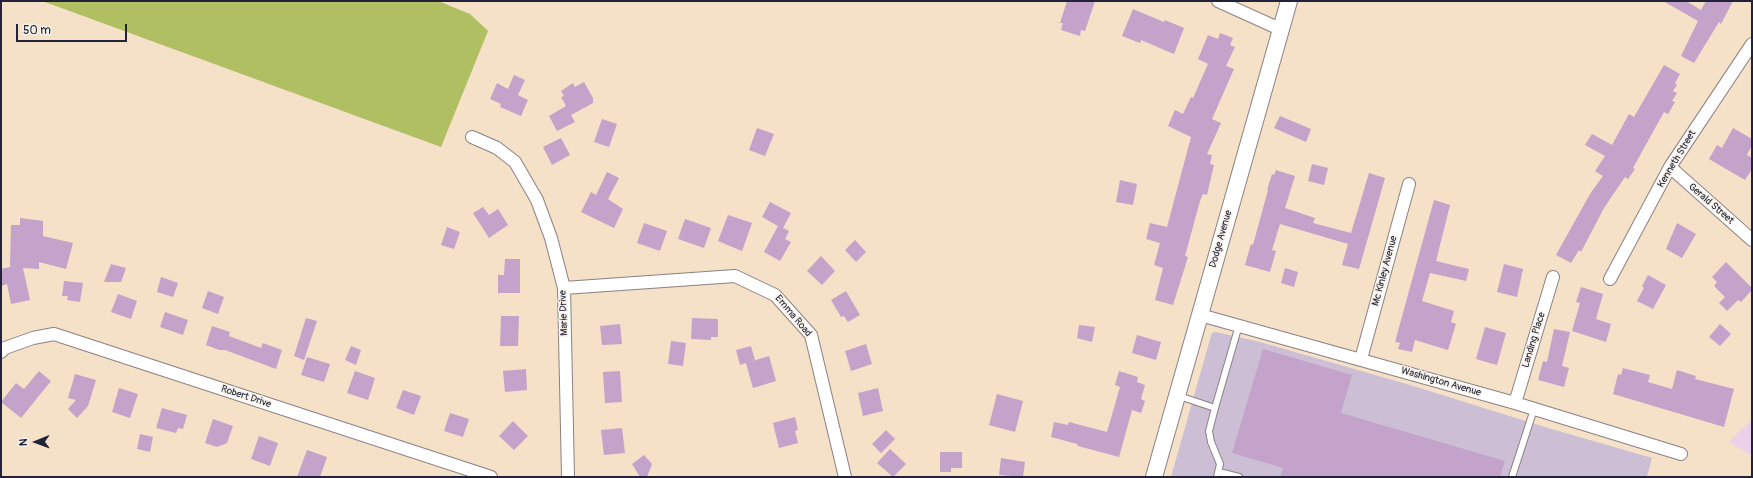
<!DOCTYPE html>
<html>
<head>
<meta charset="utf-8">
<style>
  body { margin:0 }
  #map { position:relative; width:1753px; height:478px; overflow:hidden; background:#f5e0c8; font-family:Pangolin,sans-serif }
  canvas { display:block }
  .frame { position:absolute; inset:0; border:2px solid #22223b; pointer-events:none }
  .north { position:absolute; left:16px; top:422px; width:40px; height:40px; -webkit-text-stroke:3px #f7f3e8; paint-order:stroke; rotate:269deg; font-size:11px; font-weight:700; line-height:16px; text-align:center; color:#22223b }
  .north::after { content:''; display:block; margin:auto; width:14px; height:18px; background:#22223b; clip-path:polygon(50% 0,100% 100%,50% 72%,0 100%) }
  .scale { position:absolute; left:16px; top:24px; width:111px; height:18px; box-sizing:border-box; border:2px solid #22223b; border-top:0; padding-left:5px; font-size:12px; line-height:14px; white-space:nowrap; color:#22223b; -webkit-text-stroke:3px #f7f3e8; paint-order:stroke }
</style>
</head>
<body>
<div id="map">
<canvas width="1753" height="478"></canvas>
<div class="frame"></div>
<div class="north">N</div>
<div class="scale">50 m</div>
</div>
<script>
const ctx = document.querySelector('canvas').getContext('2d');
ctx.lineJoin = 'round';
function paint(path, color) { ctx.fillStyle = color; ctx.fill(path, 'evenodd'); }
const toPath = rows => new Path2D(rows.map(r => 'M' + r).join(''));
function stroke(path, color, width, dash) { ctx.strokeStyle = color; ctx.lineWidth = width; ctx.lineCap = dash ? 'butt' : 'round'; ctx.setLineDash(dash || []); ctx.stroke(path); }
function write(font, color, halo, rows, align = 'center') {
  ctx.font = font + ' Pangolin,sans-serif'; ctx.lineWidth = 3; ctx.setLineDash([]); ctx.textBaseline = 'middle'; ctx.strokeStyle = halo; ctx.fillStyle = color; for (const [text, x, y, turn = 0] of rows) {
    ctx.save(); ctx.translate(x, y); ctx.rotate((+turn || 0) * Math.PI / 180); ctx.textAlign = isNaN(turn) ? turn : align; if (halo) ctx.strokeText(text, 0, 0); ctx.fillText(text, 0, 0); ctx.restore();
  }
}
const built = toPath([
  [1752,419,1752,456,1729,442]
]);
const industrial = toPath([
  [1216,332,1260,342,1410,385,1548,428,1652,458,1647,477,1171,477,1211,336,1212,333]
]);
const green = toPath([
  [438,1,470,14,488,31,441,147,45,2]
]);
const building = toPath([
  [1067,1,1095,1,1085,31,1081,30,1080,36,1061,30,1063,23,1060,23],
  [1663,1,1686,1,1701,10,1706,1,1733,1,1721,24,1719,22,1694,63,1681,56,1698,21],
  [1133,9,1164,22,1165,20,1184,28,1174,54,1141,40,1140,43,1122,36],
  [1220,33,1233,38,1230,45,1235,47,1226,66,1234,69,1212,119,1221,123,1207,154,1212,155,1210,164,1214,165,1207,195,1203,194,1200,201,1185,256,1188,257,1173,305,1155,300,1163,268,1154,265,1160,243,1146,239,1150,223,1167,227,1191,137,1168,126,1175,110,1183,114,1191,97,1193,98,1208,64,1198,59,1208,35,1218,39],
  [1664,65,1680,74,1675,83,1677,85,1673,91,1677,93,1672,101,1675,102,1668,114,1664,112,1633,168,1635,169,1628,179,1625,177,1604,208,1581,252,1579,250,1571,263,1556,255,1590,194,1603,176,1595,171,1605,156,1585,145,1592,134,1612,145,1629,114,1634,117],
  [514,75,525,80,518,95,528,100,521,116,500,107,501,104,490,99,497,83,508,89],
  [584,82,593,98,593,103,571,115,575,122,557,131,549,116,566,106,561,97,564,96,561,91,573,83,575,87],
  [1280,116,1311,129,1306,142,1274,128],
  [602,119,617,124,609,147,594,142],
  [757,128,774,134,765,156,749,150],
  [1733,128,1752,139,1752,145,1747,155,1752,158,1752,169,1745,180,1709,159,1717,145,1722,148],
  [561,138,570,155,552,165,543,147],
  [1312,164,1328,168,1324,185,1308,181],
  [1276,170,1295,176,1285,208,1315,218,1313,223,1351,233,1369,173,1385,178,1359,269,1342,265,1348,244,1280,224,1272,250,1276,251,1270,272,1245,265,1251,244,1253,245,1268,190,1267,190,1272,174,1274,175],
  [607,172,619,178,608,199,623,209,614,228,581,212,591,192,596,195],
  [1120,180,1137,184,1133,205,1116,202],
  [1434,200,1450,205,1436,261,1469,269,1466,281,1430,273,1422,301,1454,311,1451,322,1456,324,1448,350,1415,340,1412,352,1398,349,1400,343,1395,342],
  [770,202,791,213,783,228,789,231,785,239,791,242,780,261,764,252,778,226,762,217],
  [483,207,489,215,498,209,508,225,489,238,473,213],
  [728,215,752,223,742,251,718,241],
  [20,218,43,221,43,236,73,243,66,269,39,262,39,269,23,268,30,300,11,304,7,284,1,286,1,269,10,267,11,225,20,225],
  [685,219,711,228,704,248,678,239],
  [644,223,667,231,660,251,637,243],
  [1677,223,1696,234,1682,258,1666,249],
  [447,227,460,232,454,249,441,245],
  [855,240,866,252,856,262,845,250],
  [821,256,835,271,822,285,807,271],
  [505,259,520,259,520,293,498,293,498,275,504,275],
  [1726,262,1752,288,1752,290,1741,302,1738,300,1727,311,1719,303,1725,297,1714,286,1717,282,1712,277],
  [111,264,126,268,121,282,104,282],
  [1504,264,1523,269,1517,297,1497,292],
  [1285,268,1298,272,1294,287,1281,283],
  [1648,275,1666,285,1653,309,1637,301,1644,288,1642,286],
  [161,277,178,283,173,297,157,292],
  [64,281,83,283,80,302,67,300,68,296,62,296],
  [1581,287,1603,294,1596,319,1611,324,1606,342,1572,331,1580,303,1576,302],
  [208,291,224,297,218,314,202,308],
  [846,291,860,315,848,322,844,316,841,317,831,300],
  [118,294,137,301,131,319,111,312],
  [165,312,188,320,183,335,160,327],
  [501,316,519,316,518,346,500,346],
  [306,318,317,321,304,360,294,356],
  [692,318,718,319,718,337,711,337,711,340,691,339],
  [620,324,622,344,602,345,600,326],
  [1720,324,1731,334,1720,346,1709,337],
  [1079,325,1095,327,1092,342,1077,338],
  [212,326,230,332,229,336,261,348,263,343,282,350,276,369,225,350,219,350,206,345],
  [1485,327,1506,333,1497,365,1476,359],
  [1554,329,1570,332,1562,366,1569,368,1564,387,1538,380,1543,361,1547,362],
  [1137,335,1161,342,1156,360,1132,353],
  [671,341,686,343,683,366,668,364],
  [866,344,872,364,851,371,845,351],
  [351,346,361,350,356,365,345,360],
  [751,346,755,360,740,365,736,350],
  [1263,349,1352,375,1341,413,1505,461,1500,477,1280,477,1283,468,1232,453],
  [769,356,776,381,753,388,746,363],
  [307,357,330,364,324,382,301,375],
  [1623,368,1650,375,1648,382,1672,389,1677,370,1696,376,1695,379,1734,389,1724,427,1613,394,1618,374,1621,375],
  [526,369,527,390,505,392,503,371],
  [39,371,51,381,21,418,1,402,16,383,24,389],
  [355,371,375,378,368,400,347,393],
  [620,371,622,402,605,403,603,372],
  [1119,371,1138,377,1137,382,1145,385,1141,399,1145,401,1141,413,1132,410,1119,457,1078,446,1077,444,1051,437,1054,422,1068,425,1069,422,1107,432,1120,387,1115,385],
  [75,374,96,380,88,406,77,418,68,409,76,400,68,398],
  [119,388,138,394,130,418,112,412],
  [878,388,883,411,863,416,858,393],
  [403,390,421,396,414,415,396,408],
  [997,394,1023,401,1015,432,989,425],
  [162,408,187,415,183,429,178,428,176,433,156,428],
  [450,413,469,419,463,437,444,431],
  [795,417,798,430,795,431,798,443,779,448,773,423],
  [213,419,233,426,227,443,217,447,205,443],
  [513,421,528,436,514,450,499,436],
  [622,428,625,453,604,455,601,430],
  [886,430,895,439,881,453,872,444],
  [140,434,153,437,150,452,137,449],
  [259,436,278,443,270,466,251,459],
  [890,449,906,464,893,477,877,463],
  [307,450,327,457,320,477,297,477],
  [940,452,962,452,962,468,951,468,951,472,940,472],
  [644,455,652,464,647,477,640,477,632,464],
  [1001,458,1025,462,1023,477,999,475]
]);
const lane = toPath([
  [1179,396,1215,408,1209,431,1211,442,1220,464,1217,477],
  [1215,408,1239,325],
  [1219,472,1239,477],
  [1512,477,1534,409]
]);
const street = toPath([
  [1218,1,1280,29],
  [472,137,497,148,515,162,537,200,551,238,564,288,568,477],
  [1670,167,1752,240],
  [1610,279,1670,167,1752,44],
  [564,288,735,276,775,295,811,335,845,477],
  [1200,315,1515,403,1681,454],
  [1,352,5,348,33,338,54,334,491,477],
  [1361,359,1409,184],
  [1515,403,1553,277]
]);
const secondary = toPath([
  [1154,477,1289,1]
]);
const streetNames = [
  ["Kenneth Street",1677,159,-59],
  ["Gerald Street",1711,204,41],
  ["Dodge Avenue",1221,239,-74],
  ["Mc Kinley Avenue",1385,271,-75],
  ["Marie Drive",564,313,-92],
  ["Emma Road",793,316,50],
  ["Landing Place",1534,340,-73],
  ["Washington Avenue",1441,382,16],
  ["Robert Drive",246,397,18]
];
paint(built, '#edd0e9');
paint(industrial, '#ccbed4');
paint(green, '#afbf62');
paint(building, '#c3a3c9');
stroke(lane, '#8c8182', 8);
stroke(street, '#8c8182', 14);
stroke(secondary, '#8c8182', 18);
stroke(lane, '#fff', 6);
stroke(street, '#fff', 12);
stroke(secondary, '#fff', 16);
write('10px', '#22223b', '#f7f3e8', streetNames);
</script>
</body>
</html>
